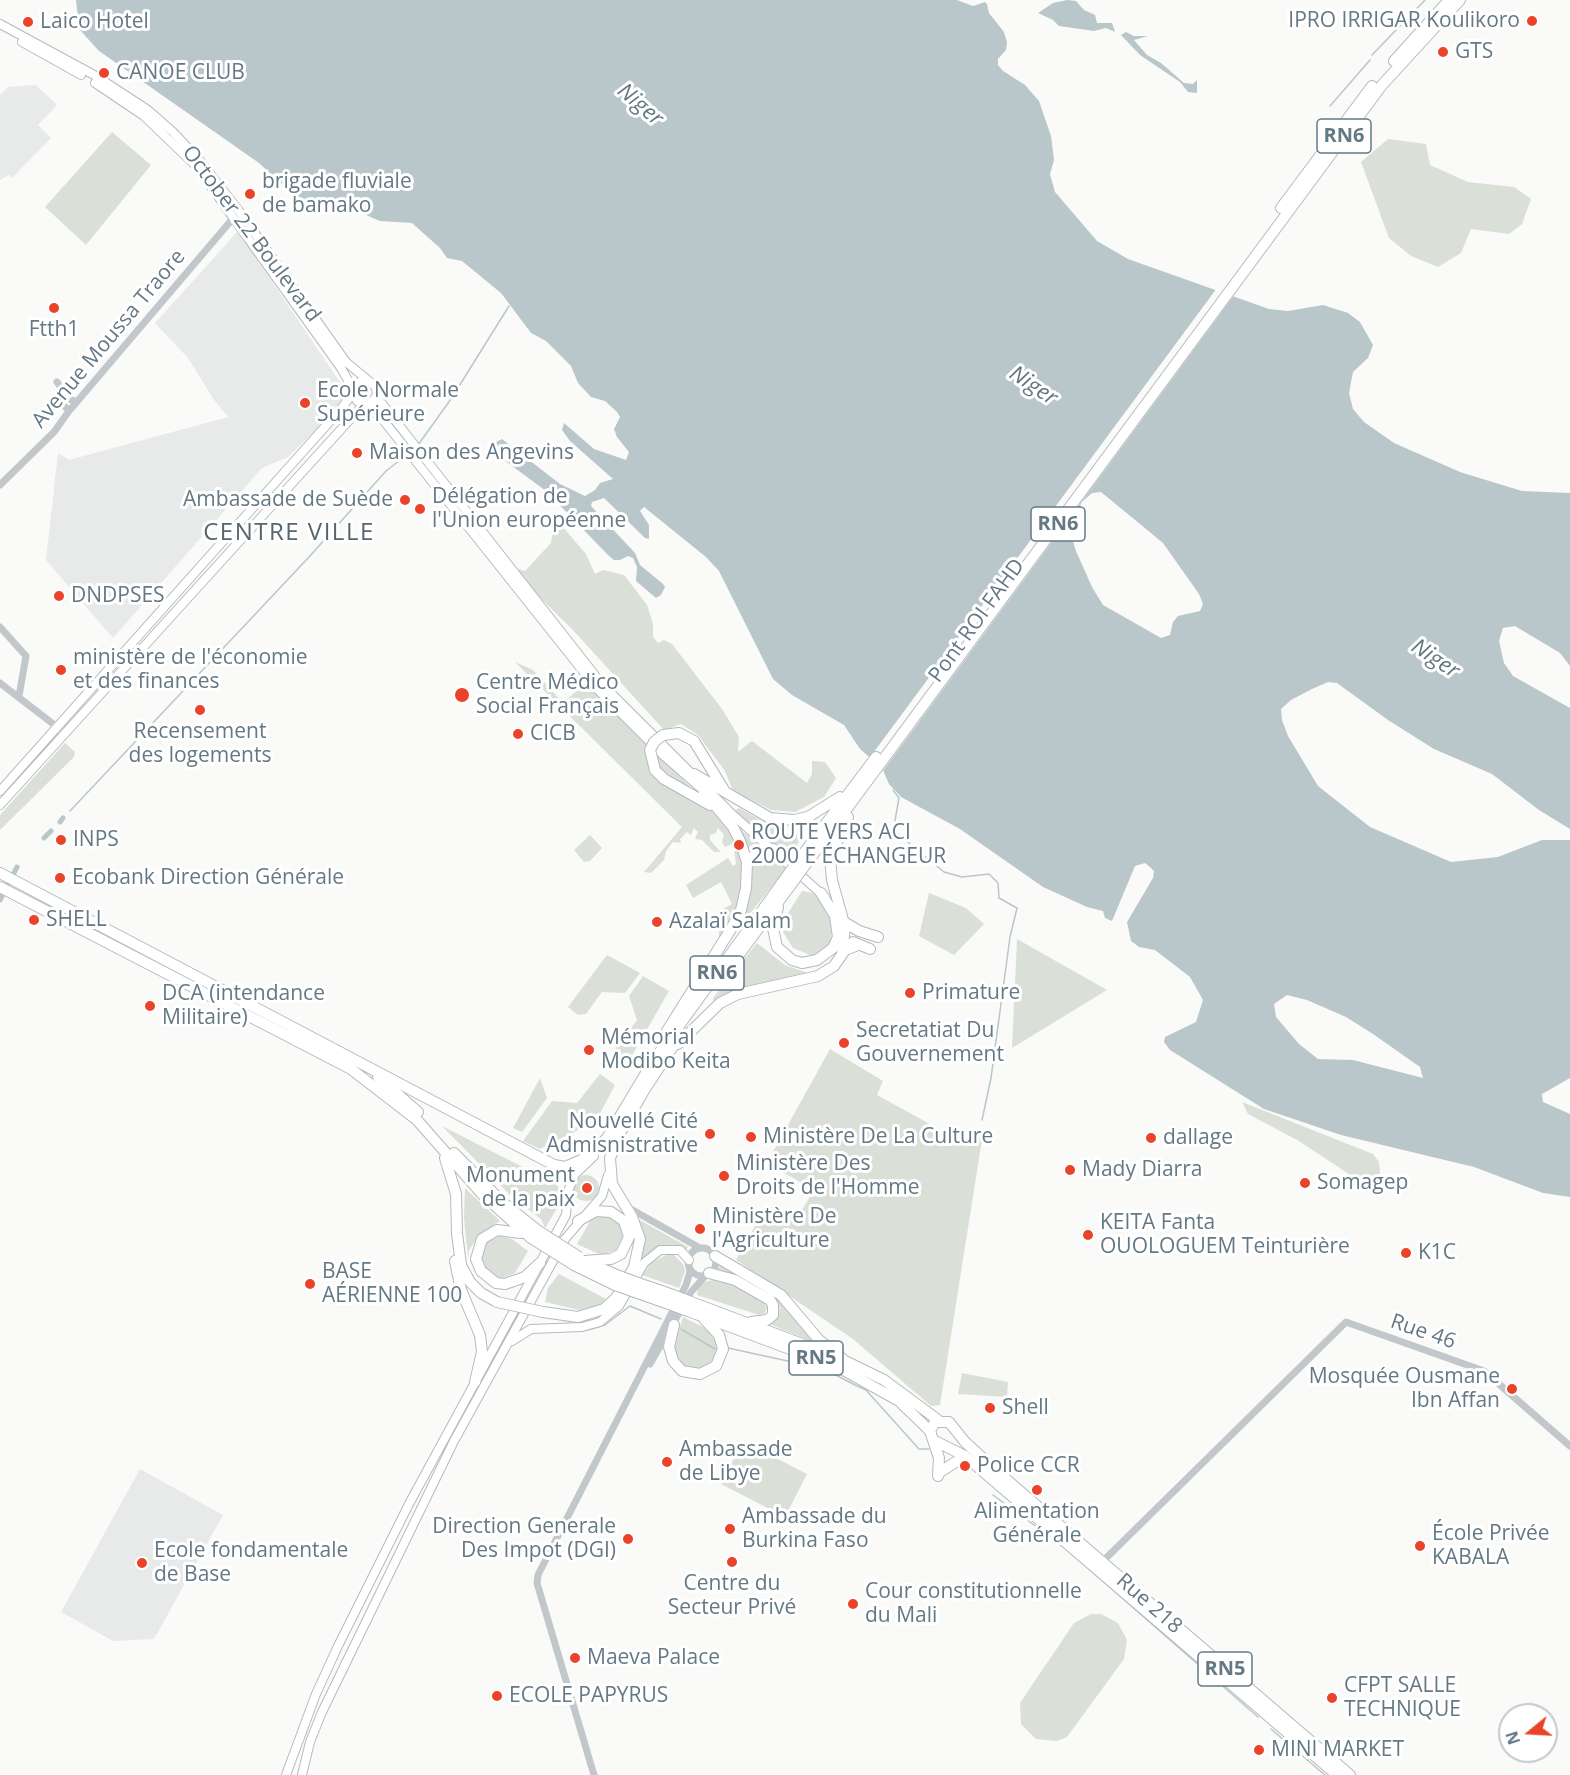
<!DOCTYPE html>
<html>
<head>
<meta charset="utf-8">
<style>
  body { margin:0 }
  #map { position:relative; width:1570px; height:1775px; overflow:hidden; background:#fafaf8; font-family:"Open Sans",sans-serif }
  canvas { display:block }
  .north { position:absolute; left:1498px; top:1703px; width:60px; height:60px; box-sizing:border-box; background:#fff; border:2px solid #c1c9ce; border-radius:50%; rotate:252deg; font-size:16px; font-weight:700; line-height:24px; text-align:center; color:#647984 }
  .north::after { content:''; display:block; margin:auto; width:21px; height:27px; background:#e94329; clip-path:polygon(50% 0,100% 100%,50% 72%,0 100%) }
</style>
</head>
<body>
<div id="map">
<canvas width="1570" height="1775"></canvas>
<div class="north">N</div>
</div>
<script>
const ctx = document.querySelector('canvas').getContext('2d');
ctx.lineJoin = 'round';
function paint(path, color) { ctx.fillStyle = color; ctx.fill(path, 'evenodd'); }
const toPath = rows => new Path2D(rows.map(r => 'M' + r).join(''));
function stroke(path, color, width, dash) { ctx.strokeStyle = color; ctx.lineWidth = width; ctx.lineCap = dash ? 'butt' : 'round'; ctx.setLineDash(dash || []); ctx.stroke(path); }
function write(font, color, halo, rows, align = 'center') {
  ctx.font = font + ' "Open Sans",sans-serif'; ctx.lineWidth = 6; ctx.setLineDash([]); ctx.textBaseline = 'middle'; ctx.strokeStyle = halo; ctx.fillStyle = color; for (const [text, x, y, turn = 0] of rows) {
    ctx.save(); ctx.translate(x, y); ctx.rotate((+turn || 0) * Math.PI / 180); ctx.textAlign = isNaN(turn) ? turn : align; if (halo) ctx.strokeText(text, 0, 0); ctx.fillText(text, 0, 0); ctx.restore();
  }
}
const built = toPath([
  [36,85,57,105,38,125,51,138,12,178,9,175,0,180,0,95,8,87],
  [238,231,350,397,288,457,262,468,113,638,46,560,58,453,69,460,228,417,214,400,188,358,155,323],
  [140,1469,223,1515,154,1639,113,1641,61,1612]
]);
const green = toPath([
  [112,132,151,165,86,245,45,207],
  [1388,139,1426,144,1430,165,1468,182,1514,187,1531,199,1522,224,1509,234,1471,229,1461,253,1438,267,1411,256,1389,238,1361,162],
  [555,518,586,554,595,574,603,570,624,575,647,605,653,624,653,637,658,643,664,640,672,644,722,709,739,737,738,752,752,741,807,783,812,774,812,761,825,762,836,778,824,797,795,812,771,810,733,791,725,771,698,735,681,724,664,730,572,629,516,574,519,569,525,571,551,543,553,530,550,524],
  [515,662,533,670,563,703,587,681,717,814,735,840,732,844,725,847,722,842,724,835,718,828,716,833,710,835,710,840,721,852,714,852,702,840,695,839,698,832,694,828,691,835,687,832,680,839,681,843,673,842,666,851,664,860,651,873,644,872,682,827],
  [65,743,75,752,74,757,0,830,0,815],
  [739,808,785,834,804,833,790,857,734,811],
  [740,829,786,869,744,921,751,883],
  [590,835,602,848,590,861,584,862,574,850],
  [737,847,741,854,742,894,725,937,719,938,719,917,723,909,732,904,721,882,693,898,686,885,728,858,733,866,736,864,734,849],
  [802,891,813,893,827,906,834,919,830,945,815,957,793,948,783,932,788,913],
  [929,893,966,908,984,924,954,955,919,936],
  [1017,939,1107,990,1012,1048],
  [757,943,785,965,808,973,807,977,715,1004,713,998],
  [607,955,640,973,625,993,602,992,586,1014,578,1015,568,1007],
  [643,976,669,991,630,1059,618,1053,616,1048,637,1020,629,996],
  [830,1049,883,1081,877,1095,937,1128,966,1139,976,1128,983,1133,940,1405,931,1406,853,1339,736,1260,767,1205,796,1220,814,1190,767,1163],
  [600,1074,615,1085,596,1121,540,1149,523,1141,552,1101,577,1103],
  [540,1078,547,1098,522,1132,513,1128],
  [1242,1102,1373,1154,1379,1162,1382,1196,1299,1141,1248,1114],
  [442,1126,556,1184,559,1189,559,1205,545,1228,541,1219,511,1196],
  '573 1188a13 13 0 1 1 26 0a13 13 0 1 1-26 0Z',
  [465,1188,500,1221,481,1233,469,1250,468,1258,464,1218],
  [604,1214,618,1221,623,1236,616,1250,601,1255,577,1244,593,1216],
  [636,1218,688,1247,686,1251,675,1246,660,1247,645,1256,636,1269],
  [500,1236,512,1239,528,1251,515,1273,503,1278,495,1276,485,1269,481,1258,486,1243],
  [666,1255,674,1255,683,1264,685,1271,679,1288,642,1275,651,1263],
  [721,1264,777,1295,819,1344,769,1324,780,1309,778,1303,772,1297,717,1271],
  [559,1274,606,1299,599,1305,579,1310,545,1302,548,1288],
  [722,1278,763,1301,767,1308,765,1313,759,1315,697,1295,698,1289,704,1282],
  [683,1317,709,1330,717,1345,717,1352,710,1365,697,1370,683,1366,673,1349],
  [962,1373,1008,1382,1007,1397,958,1394],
  [743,1441,807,1474,785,1517,721,1484],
  [1091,1614,1101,1614,1118,1623,1127,1640,1124,1659,1067,1737,1057,1741,1036,1739,1021,1724,1020,1703,1074,1623]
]);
const water = toPath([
  [76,0,957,0,973,6,985,2,987,4,989,13,1004,32,1007,42,1006,50,998,59,998,65,1003,71,1025,85,1039,101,1051,136,1054,160,1050,174,1055,192,1097,241,1128,259,1269,309,1288,311,1323,305,1348,313,1360,322,1373,345,1368,358,1353,372,1349,393,1353,409,1364,422,1394,443,1460,472,1522,491,1570,493,1570,666,1560,653,1515,626,1503,628,1499,641,1504,663,1513,676,1570,708,1570,829,1539,810,1492,774,1434,749,1388,720,1337,683,1328,682,1312,689,1291,700,1281,709,1282,720,1288,736,1318,786,1370,827,1451,862,1498,857,1542,840,1570,840,1570,1078,1542,1094,1543,1102,1570,1114,1570,1197,1543,1193,1474,1167,1341,1135,1264,1109,1170,1050,1164,1042,1165,1037,1196,1022,1203,1000,1190,977,1155,950,1139,947,1131,941,1127,922,1153,878,1154,871,1150,867,1145,863,1135,866,1112,921,1105,918,1103,911,1087,907,1043,887,960,829,901,797,889,784,882,768,860,749,844,725,792,695,773,679,719,571,706,557,644,507,640,511,649,525,649,539,645,538,604,498,592,502,591,506,635,553,640,565,663,584,665,587,661,595,656,598,636,581,637,567,633,558,628,556,620,560,614,560,609,556,546,491,496,454,493,444,502,439,560,484,585,496,595,490,600,483,613,479,570,441,562,430,564,423,594,449,626,460,629,452,617,437,614,429,620,417,617,412,605,401,591,397,578,383,571,366,546,341,531,333,501,293,462,261,447,258,440,248,412,223,380,221,352,209,317,208,289,191,259,163,99,51,79,29],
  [1101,492,1163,543,1199,594,1203,604,1200,611,1178,616,1173,622,1170,635,1161,638,1103,605,1092,587,1076,551,1072,538,1076,515,1082,502,1092,493],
  [1287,995,1307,1000,1346,1017,1373,1034,1420,1067,1423,1078,1353,1060,1318,1059,1299,1044,1276,1017,1274,1004],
  [1067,0,1076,1,1084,10,1095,15,1097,23,1112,23,1115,32,1106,28,1094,31,1059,26,1053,20,1038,13,1053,3],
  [1126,32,1134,36,1148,36,1134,40,1147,55,1161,63,1184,83,1193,84,1197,80,1197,93,1188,92,1180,82,1140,55,1121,35]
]);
const pier = toPath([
  [1217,288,1235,294,882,772,868,760]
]);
const stream = toPath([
  [1372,55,1425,0],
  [1330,106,1370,60],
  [418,445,451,399,509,306],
  [893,790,899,798,894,826,898,834,944,872,962,877,989,874,998,883,999,898,1017,908,1010,937,991,1078,982,1120],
  [70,811,309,557,386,471,408,454],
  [681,1329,715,1349],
  [588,1330,605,1325,630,1306,661,1319],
  [728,1348,806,1365,830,1372,855,1385,866,1390,919,1449,929,1449],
  [993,1495,1060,1544],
  [1073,1555,1258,1717],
  [1271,1729,1325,1775]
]);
const canal = toPath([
  [60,822,63,818],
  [44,838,51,831],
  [0,900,17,867]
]);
const minor = toPath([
  [57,382,68,398,76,402],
  [57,398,69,411],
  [0,485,54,432,69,411,235,216],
  [0,627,26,656,19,696],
  [0,683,65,733],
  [629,1208,700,1248],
  '688 1262a14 14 0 1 1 28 0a14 14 0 1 1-28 0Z',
  [650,1364,691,1292,706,1275],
  [1099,1565,1346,1322,1484,1371,1570,1446],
  [594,1775,537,1583,538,1575,686,1285,690,1272,689,1265]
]);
const major = toPath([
  [0,24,96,76,148,110,173,132,201,162,239,211,346,362,375,386,380,401,601,683,733,815,825,897],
  [22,42,81,75],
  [95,83,144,116,197,167,341,368,353,389],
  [369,381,361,381,355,386,353,393,357,401,369,404,376,397,377,390],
  [366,404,383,420,598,690,664,756,703,790],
  [0,791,340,410,353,393],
  [0,805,364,404],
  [512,1341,531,1329,582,1327,600,1322,619,1306,644,1263,660,1250,680,1250,689,1260],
  [286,1775,316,1694,338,1646,409,1504,566,1215,568,1191,575,1174,594,1156],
  [302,1775,310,1742,322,1712,454,1441,565,1239,602,1196,608,1175]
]);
const highway = toPath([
  [1394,61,1449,0],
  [1281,208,1372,86],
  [694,741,724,790],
  [655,770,664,779,710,805],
  [694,774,770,818,794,820,808,817,840,797],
  [747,862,761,849,773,849],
  [797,862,876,757],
  [803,868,1382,85,1460,0],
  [0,873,554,1165,565,1167,586,1158,607,1138,652,1063,782,883],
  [0,887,351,1069,417,1120,482,1194,531,1238],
  [778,907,773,928,777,947,792,960,802,963,817,960,833,948,838,937,835,916,821,893],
  [844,922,859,931,878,937],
  [853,942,870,949],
  [842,954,845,927,832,880,830,858,848,817],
  [732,964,787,890],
  [667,1031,731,929,741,910,746,888,747,862,740,841,733,827,704,792],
  [678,1044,720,1003,738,994,818,976,834,966,845,950,858,945],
  [378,1077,418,1112],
  [454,1153,502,1202,537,1230],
  [445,1158,456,1194,457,1233,461,1265,470,1282,481,1293,497,1302],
  [578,1221,596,1211,611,1212,624,1221,629,1237,621,1254,611,1259,585,1261],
  [521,1233,497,1230,482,1239,476,1259,481,1271,496,1283,505,1284,525,1277,540,1263],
  [715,1256,781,1295,819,1340,845,1361,884,1380,938,1420],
  [455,1261,461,1290,480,1335,482,1352,475,1382],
  [589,1263,619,1276],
  [574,1265,615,1285],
  [709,1273,735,1280,770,1300,773,1305,773,1315,767,1320,751,1322],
  [638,1283,673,1295],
  [635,1292,669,1304],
  [691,1302,834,1356],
  [688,1311,838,1367,899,1401,930,1431,939,1458,938,1476],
  [543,1312,578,1317,604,1309,616,1298,634,1267,640,1239,632,1217,612,1184,610,1158,620,1133,643,1092,679,1037],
  [674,1325,669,1347,673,1361,682,1371,700,1374,716,1366,723,1349,719,1335,705,1320],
  [930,1431,935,1422,949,1422,965,1442,1000,1474,1350,1775],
  [933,1440,965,1456,1337,1775],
  [940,1472,965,1456]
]);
const highwayBridge = toPath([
  [655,770,650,750,654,742,663,735,679,733,694,741],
  [782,883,797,862],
  [787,890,803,868],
  [537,1230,579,1257],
  [531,1238,574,1265],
  [619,1276,638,1283],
  [615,1285,635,1292],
  [673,1295,691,1302],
  [497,1302,543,1312],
  [669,1304,688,1311]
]);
const markers = [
  [1532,21,6,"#e94329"],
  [28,22,6,"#e94329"],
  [1443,52,6,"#e94329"],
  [104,73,6,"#e94329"],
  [250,194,6,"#e94329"],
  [54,308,6,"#e94329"],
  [305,403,6,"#e94329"],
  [357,453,6,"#e94329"],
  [405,500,6,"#e94329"],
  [420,509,6,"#e94329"],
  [59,596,6,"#e94329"],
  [61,670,6,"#e94329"],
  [462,695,8,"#e94329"],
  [200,710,6,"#e94329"],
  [518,734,6,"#e94329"],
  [61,840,6,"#e94329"],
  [739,845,6,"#e94329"],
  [60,878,6,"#e94329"],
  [34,920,6,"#e94329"],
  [657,922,6,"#e94329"],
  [910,993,6,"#e94329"],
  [150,1006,6,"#e94329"],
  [844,1043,6,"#e94329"],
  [589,1050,6,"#e94329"],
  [710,1134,6,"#e94329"],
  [751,1137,6,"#e94329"],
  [1151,1138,6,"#e94329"],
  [1070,1170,6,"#e94329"],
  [724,1176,6,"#e94329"],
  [1305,1183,6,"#e94329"],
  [587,1188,6,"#e94329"],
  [700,1229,6,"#e94329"],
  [1088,1235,6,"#e94329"],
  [1406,1253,6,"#e94329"],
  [310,1284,6,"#e94329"],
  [1512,1389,6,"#e94329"],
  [990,1408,6,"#e94329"],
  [667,1462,6,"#e94329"],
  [965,1466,6,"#e94329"],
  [1037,1490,6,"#e94329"],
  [730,1529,6,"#e94329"],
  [628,1539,6,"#e94329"],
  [1420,1546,6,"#e94329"],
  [732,1562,6,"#e94329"],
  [142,1563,6,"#e94329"],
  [853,1604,6,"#e94329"],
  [575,1658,6,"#e94329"],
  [497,1696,6,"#e94329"],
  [1332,1698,6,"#e94329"],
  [1259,1750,6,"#e94329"]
];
const shields = [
  [1344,136,54],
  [1058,524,54],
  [717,973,54],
  [816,1358,54],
  [1225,1669,54]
];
const shieldNames = [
  ["RN6",1344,136],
  ["RN6",1058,524],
  ["RN6",717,973],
  ["RN5",816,1358],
  ["RN5",1225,1669]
];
const poiNames = [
  ["IPRO IRRIGAR Koulikoro",1520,21,"right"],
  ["Laico Hotel",40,22],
  ["GTS",1455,52],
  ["CANOE CLUB",116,73],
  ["brigade fluviale",262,182],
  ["de bamako",262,206],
  ["Ftth1",54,330,"center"],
  ["Ecole Normale",317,391],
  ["Supérieure",317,415],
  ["Maison des Angevins",369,453],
  ["Délégation de",432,497],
  ["l'Union européenne",432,521],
  ["Ambassade de Suède",393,500,"right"],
  ["DNDPSES",71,596],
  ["ministère de l'économie",73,658],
  ["et des finances",73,682],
  ["Centre Médico",476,683],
  ["Social Français",476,707],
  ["Recensement",200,732,"center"],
  ["des logements",200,756,"center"],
  ["CICB",530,734],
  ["ROUTE VERS ACI",751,833],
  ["2000 E ÉCHANGEUR",751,857],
  ["INPS",73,840],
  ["Ecobank Direction Générale",72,878],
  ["SHELL",46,920],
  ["Azalaï Salam",669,922],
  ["Primature",922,993],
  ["DCA (intendance",162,994],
  ["Militaire)",162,1018],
  ["Secretatiat Du",856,1031],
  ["Gouvernement",856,1055],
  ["Mémorial",601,1038],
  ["Modibo Keita",601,1062],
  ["Nouvellé Cité",698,1122,"right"],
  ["Admisnistrative",698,1146,"right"],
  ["Ministère De La Culture",763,1137],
  ["dallage",1163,1138],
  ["Ministère Des",736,1164],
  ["Droits de l'Homme",736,1188],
  ["Mady Diarra",1082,1170],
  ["Monument",575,1176,"right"],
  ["de la paix",575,1200,"right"],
  ["Somagep",1317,1183],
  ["Ministère De",712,1217],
  ["l'Agriculture",712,1241],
  ["KEITA Fanta",1100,1223],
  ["OUOLOGUEM Teinturière",1100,1247],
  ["K1C",1418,1253],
  ["BASE",322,1272],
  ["AÉRIENNE 100",322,1296],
  ["Mosquée Ousmane",1500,1377,"right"],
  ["Ibn Affan",1500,1401,"right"],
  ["Shell",1002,1408],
  ["Ambassade",679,1450],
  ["de Libye",679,1474],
  ["Police CCR",977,1466],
  ["Alimentation",1037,1512,"center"],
  ["Générale",1037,1536,"center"],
  ["Ambassade du",742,1517],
  ["Burkina Faso",742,1541],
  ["Direction Generale",616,1527,"right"],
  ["Des Impot (DGI)",616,1551,"right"],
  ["École Privée",1432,1534],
  ["KABALA",1432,1558],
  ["Ecole fondamentale",154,1551],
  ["de Base",154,1575],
  ["Centre du",732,1584,"center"],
  ["Secteur Privé",732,1608,"center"],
  ["Cour constitutionnelle",865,1592],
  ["du Mali",865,1616],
  ["Maeva Palace",587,1658],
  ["CFPT SALLE",1344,1686],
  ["TECHNIQUE",1344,1710],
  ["ECOLE PAPYRUS",509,1696],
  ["MINI MARKET",1271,1750]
];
const streetNames = [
  ["October 22 Boulevard",251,234,53],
  ["Avenue Moussa Traore",109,339,-50],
  ["Pont ROI FAHD",977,621,-54],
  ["Rue 46",1423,1332,19],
  ["Rue 218",1149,1604,41]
];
const waterNames = [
  ["Niger",640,105,41],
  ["Niger",1033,386,34],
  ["Niger",1435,659,34]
];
const quarterNames = [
  ["CENTRE VILLE",289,533]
];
paint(built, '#e8eae9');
paint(green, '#dadfd7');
paint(water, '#b9c7ca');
paint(pier, '#fafaf8');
stroke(stream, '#b9c7ca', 1.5);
stroke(canal, '#b9c7ca', 5);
stroke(major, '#b4bbbe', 10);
stroke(highway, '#b4babd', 12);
stroke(minor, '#c1c7ca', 7);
stroke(major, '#fff', 8);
stroke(highway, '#fff', 10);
stroke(highwayBridge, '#b4babd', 12, []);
stroke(highwayBridge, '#fff', 10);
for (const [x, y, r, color] of markers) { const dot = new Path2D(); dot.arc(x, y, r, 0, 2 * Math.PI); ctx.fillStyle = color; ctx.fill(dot); stroke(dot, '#fff', 2); }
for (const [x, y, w] of shields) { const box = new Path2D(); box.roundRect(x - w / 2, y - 17, w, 34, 4.5); ctx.fillStyle = '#fff'; ctx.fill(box); stroke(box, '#647984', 1.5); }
write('bold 20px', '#647984', null, shieldNames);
write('21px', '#647984', '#fff', poiNames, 'left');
write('21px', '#647984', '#fff', streetNames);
write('italic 22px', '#5f787d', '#fff', waterNames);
ctx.letterSpacing = '1.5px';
write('24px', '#56666e', '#fff', quarterNames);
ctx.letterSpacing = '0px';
</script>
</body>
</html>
